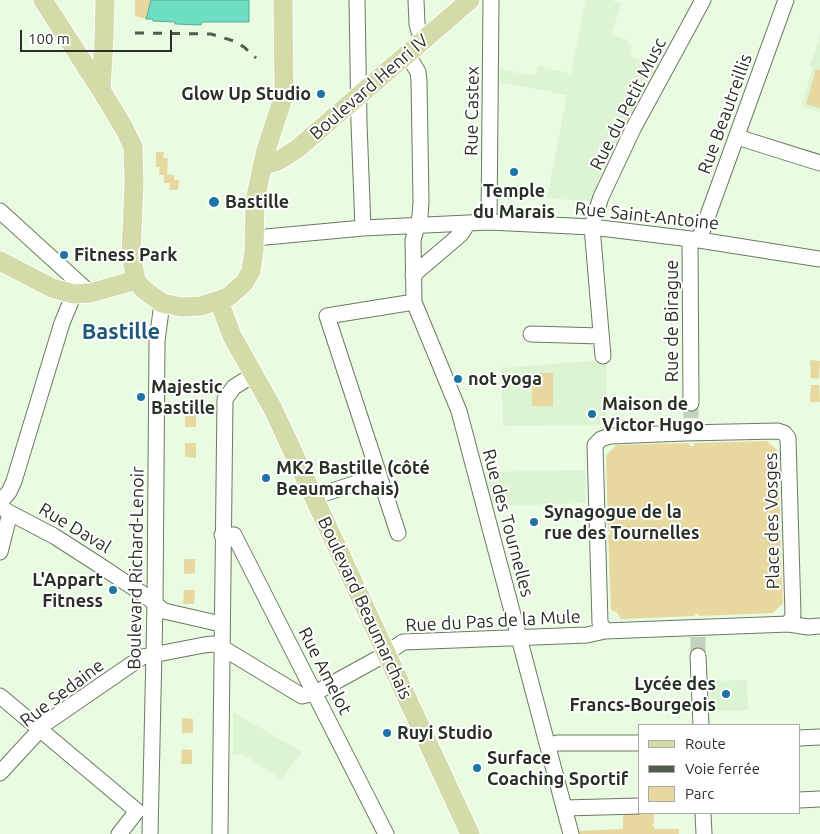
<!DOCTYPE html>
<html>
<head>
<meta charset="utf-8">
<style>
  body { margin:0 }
  #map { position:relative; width:820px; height:834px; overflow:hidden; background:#e9fbe1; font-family:Ubuntu,sans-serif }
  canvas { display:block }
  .legend { position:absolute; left:638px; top:724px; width:162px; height:90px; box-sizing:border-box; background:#fff; border:1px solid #a9aca8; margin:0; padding:6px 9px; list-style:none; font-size:15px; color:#293026 }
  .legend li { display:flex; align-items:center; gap:10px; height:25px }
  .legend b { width:25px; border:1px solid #a9aca8 }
  .scale { position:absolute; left:20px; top:30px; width:152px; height:22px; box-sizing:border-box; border:2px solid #293026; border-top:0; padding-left:6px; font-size:15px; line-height:18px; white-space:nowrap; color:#293026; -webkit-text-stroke:4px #fff; paint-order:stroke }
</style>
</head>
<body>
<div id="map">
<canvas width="820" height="834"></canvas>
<ul class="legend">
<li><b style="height:6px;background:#d4dba9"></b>Route</li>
<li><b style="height:6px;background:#525c4e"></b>Voie ferrée</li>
<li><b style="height:14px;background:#e7d89f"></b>Parc</li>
</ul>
<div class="scale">100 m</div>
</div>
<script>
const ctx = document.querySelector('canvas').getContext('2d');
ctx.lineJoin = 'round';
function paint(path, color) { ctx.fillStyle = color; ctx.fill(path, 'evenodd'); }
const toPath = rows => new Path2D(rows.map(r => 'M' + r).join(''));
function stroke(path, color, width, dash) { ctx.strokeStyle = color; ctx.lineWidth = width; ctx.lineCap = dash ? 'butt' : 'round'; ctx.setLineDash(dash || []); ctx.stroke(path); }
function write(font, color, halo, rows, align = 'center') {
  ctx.font = font + ' Ubuntu,sans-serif'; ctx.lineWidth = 4; ctx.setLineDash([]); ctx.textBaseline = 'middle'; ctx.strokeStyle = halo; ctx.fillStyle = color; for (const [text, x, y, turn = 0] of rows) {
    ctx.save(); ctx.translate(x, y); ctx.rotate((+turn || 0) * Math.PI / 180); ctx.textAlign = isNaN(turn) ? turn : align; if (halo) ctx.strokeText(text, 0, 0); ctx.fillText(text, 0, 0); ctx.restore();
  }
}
const built = toPath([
  [586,0,612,0,621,4,611,35,629,41,628,45,632,46,630,57,661,65,595,202,547,198,567,95,500,82,500,69,532,76,536,74,538,66,571,74],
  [820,35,820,112,801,107,813,67,810,66],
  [606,360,607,425,503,426,501,368],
  [585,470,586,503,492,506,483,472],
  [747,680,748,710,711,712,710,681],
  [233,712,302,752,281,779,244,755,233,755]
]);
const green = toPath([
  [135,0,151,0,146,19,135,16],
  [816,69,820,70,820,108,806,104],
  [156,152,164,152,163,158,168,158,167,174,174,175,174,180,179,180,178,190,169,190,170,183,164,183,164,175,159,175,160,167,156,167],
  [810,360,820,361,819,379,811,378],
  [532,373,553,373,553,406,532,406],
  [811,385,819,385,820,402,810,402],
  [185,412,196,412,196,427,185,427],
  [767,441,778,451,780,525,778,525,778,529,780,529,783,603,773,613,699,616,699,614,695,614,695,616,621,619,616,611,614,612,611,609,608,535,610,535,610,531,608,531,606,456,616,445,689,443,690,446,694,446,694,443],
  [185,443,196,443,196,458,185,457],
  [184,559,195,559,195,573,184,574],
  [184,590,195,590,194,604,183,604],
  [182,718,193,719,193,733,182,733],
  [182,749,192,750,192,764,181,764],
  [623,813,654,813,654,823,652,824,655,829,679,829,679,834,579,834,579,831,623,829]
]);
const water = toPath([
  [151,0,249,0,249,22,202,22,201,25,175,24,175,22,153,21,153,19,146,19,151,0]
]);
const minorTunnel = toPath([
  [691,403,691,422],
  [698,637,698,656]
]);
const minor = toPath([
  [357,0,359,123,363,228],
  [416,0,417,24,419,32,424,39],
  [407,54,418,72,419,81,421,202,420,216,413,240,414,302,459,411,571,834],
  [737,137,820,163],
  [0,211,90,293],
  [489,222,491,0],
  [255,238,363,228,489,222,592,227,699,240,820,259],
  [690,239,691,403],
  [699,240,786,0],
  [413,275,461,234,468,223],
  [531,334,601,336],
  [603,356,592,227,595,215,601,197,633,129,703,0],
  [313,497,379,476],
  [0,502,9,492,14,481,62,323,74,294],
  [0,503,4,509,10,513,54,536,96,563,143,594,164,611,221,624],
  [398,533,327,316,414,302],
  [222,535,234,535,386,834],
  [0,552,10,513],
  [605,631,600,623,595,445,601,439,610,436,684,433,778,431,784,433,788,438,793,615,789,624],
  [698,656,701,725],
  [0,696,137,811],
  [799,738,820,737],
  [548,746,557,743,639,743],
  [0,773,46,723,142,657,204,645,213,644,221,647,302,696,315,693,386,654,403,642,587,635,605,631,789,624,808,627,820,626],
  [799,800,820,799],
  [564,808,639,806],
  [703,813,704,834],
  [119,834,137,811],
  [150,834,155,604,157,341,162,303],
  [220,834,225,399,234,387,253,375]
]);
const major = toPath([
  [43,0,101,90,124,128,133,147,134,183,131,255,136,280,143,289,162,303,181,307,201,306,228,297,244,283,251,271,254,251,255,203,257,191,266,150,284,95,283,0],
  [101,90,104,39,105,0],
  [262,166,278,161,297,149,470,0],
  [0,261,52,288,74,294,90,293,136,280],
  [219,301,232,336,273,409,470,834]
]);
const rail = toPath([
  [135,33,211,34,234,41,244,47,256,58]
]);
const markers = [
  [321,94,5,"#1c75a4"],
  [514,172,5,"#1c75a4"],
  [214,202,6,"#1c75a4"],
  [64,255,5,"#1c75a4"],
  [458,379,5,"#1c75a4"],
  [141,397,5,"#1c75a4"],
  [592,414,5,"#1c75a4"],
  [266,478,5,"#1c75a4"],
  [534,522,5,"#1c75a4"],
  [113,590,5,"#1c75a4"],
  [726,694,5,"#1c75a4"],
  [387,733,5,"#1c75a4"],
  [477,768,5,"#1c75a4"]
];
const streetNames = [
  ["Boulevard Henri IV",369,87,-41],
  ["Rue du Petit Musc",628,104,-63],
  ["Rue Castex",472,111,-89],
  ["Rue Beautreillis",725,114,-70],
  ["Rue Saint-Antoine",647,216,6],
  ["Rue de Birague",672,321,-90],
  ["Place des Vosges",772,521,-91],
  ["Rue des Tournelles",508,523,75],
  ["Rue Daval",75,528,31],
  ["Boulevard Richard-Lenoir",136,568,-89],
  ["Boulevard Beaumarchais",365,608,65],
  ["Rue du Pas de la Mule",493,621,-3],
  ["Rue Amelot",325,671,63],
  ["Rue Sedaine",62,693,-37]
];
const poiNames = [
  ["Glow Up Studio",311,94,"right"],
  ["Temple",514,191,"center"],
  ["du Marais",514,212,"center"],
  ["Bastille",225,202],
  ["Fitness Park",74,255],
  ["not yoga",468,379],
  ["Majestic",151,387],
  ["Bastille",151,408],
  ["Maison de",602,404],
  ["Victor Hugo",602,425],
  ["MK2 Bastille (côté",276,468],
  ["Beaumarchais)",276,489],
  ["Synagogue de la",544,512],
  ["rue des Tournelles",544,533],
  ["L'Appart",103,580,"right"],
  ["Fitness",103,601,"right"],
  ["Lycée des",716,684,"right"],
  ["Francs-Bourgeois",716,705,"right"],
  ["Ruyi Studio",397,733],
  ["Surface",487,758],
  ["Coaching Sportif",487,779]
];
const districtNames = [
  ["Bastille",121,332]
];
paint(built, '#ddf4d3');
paint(green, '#e7d89f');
paint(water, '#6edfc5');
stroke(water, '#59aa95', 1);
stroke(minorTunnel, '#c3d2bc', 15, [15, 8]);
stroke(minor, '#6b7a63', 17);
stroke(major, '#fff', 21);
stroke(minor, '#fff', 15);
stroke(major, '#d4dba9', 19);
stroke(rail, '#525c4e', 3, [9, 9]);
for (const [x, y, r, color] of markers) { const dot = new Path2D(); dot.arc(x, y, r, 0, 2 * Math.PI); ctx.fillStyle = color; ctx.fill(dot); stroke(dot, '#fff', 2); }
write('18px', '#293026', '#fff', streetNames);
write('bold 18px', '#293026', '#fff', poiNames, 'left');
write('bold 22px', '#1e5879', '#fff', districtNames);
</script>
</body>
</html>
